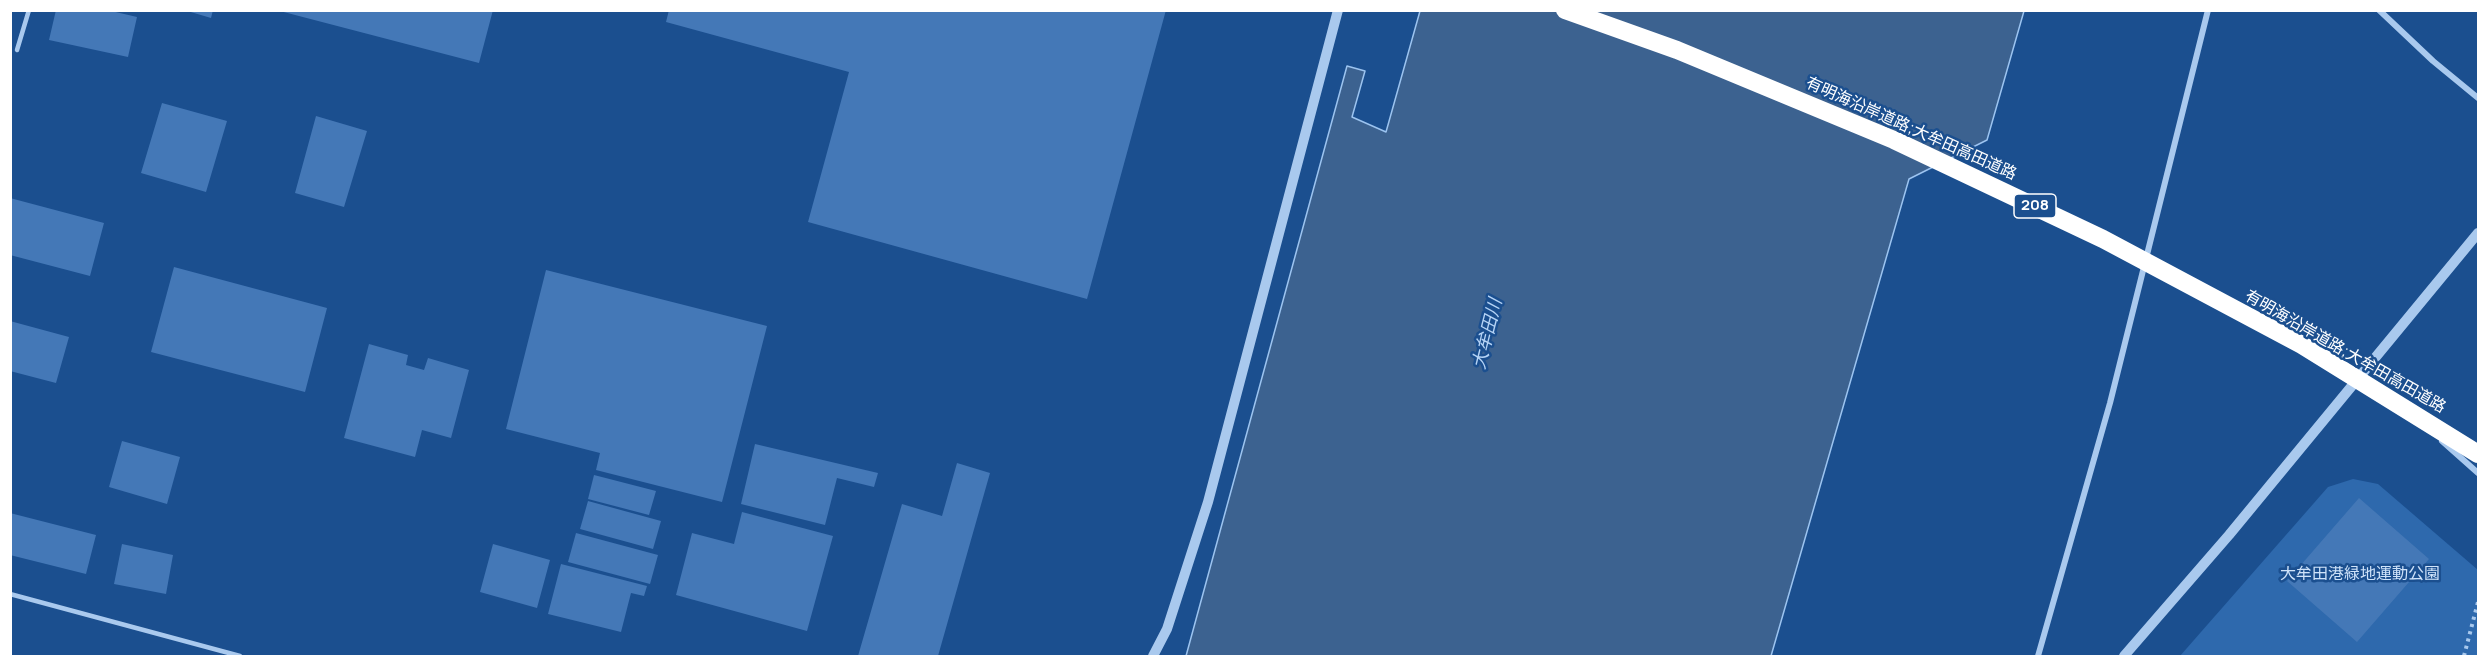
<!DOCTYPE html>
<html>
<head>
<meta charset="utf-8">
<style>
  body { margin:0 }
  #map { position:relative; width:2489px; height:667px; overflow:hidden; background:#1b4f8f; font-family:Manrope,sans-serif }
  canvas { display:block }
  .frame { position:absolute; inset:0; border:12px solid #fff; pointer-events:none }
</style>
</head>
<body>
<div id="map">
<canvas width="2489" height="667"></canvas>
<div class="frame"></div>
</div>
<script>
const ctx = document.querySelector('canvas').getContext('2d');
ctx.lineJoin = 'round';
function paint(path, color) { ctx.fillStyle = color; ctx.fill(path, 'evenodd'); }
const toPath = rows => new Path2D(rows.map(r => 'M' + r).join(''));
function stroke(path, color, width, dash) { ctx.strokeStyle = color; ctx.lineWidth = width; ctx.lineCap = dash ? 'butt' : 'round'; ctx.setLineDash(dash || []); ctx.stroke(path); }
function write(font, color, halo, rows, align = 'center') {
  ctx.font = font + ' Manrope,"Noto Sans JP",sans-serif'; ctx.lineWidth = 5; ctx.setLineDash([]); ctx.textBaseline = 'middle'; ctx.strokeStyle = halo; ctx.fillStyle = color; for (const [text, x, y, turn = 0] of rows) {
    ctx.save(); ctx.translate(x, y); ctx.rotate((+turn || 0) * Math.PI / 180); ctx.textAlign = isNaN(turn) ? turn : align; if (halo) ctx.strokeText(text, 0, 0); ctx.fillText(text, 0, 0); ctx.restore();
  }
}
const green = toPath([
  [2353,479,2378,484,2478,570,2478,656,2180,656,2328,487]
]);
const water = toPath([
  [1420,11,2024,11,1987,140,1909,179,1771,656,1186,656,1347,66,1365,71,1352,117,1386,132,1420,11]
]);
const building = toPath([
  [56,10,107,10,137,17,128,57,49,40],
  [184,10,213,10,211,18],
  [276,10,493,10,479,63],
  [669,10,1166,10,1087,299,808,222,849,72,666,22],
  [162,103,227,121,206,192,141,173],
  [316,116,367,131,344,207,295,193],
  [10,198,104,223,90,276,10,255],
  [174,267,327,308,305,392,151,352],
  [546,270,767,326,722,502,596,470,600,453,506,429],
  [10,321,69,337,56,383,10,371],
  [369,344,408,355,406,365,424,370,428,358,469,370,451,438,422,430,415,457,344,438],
  [122,441,180,457,167,504,109,487],
  [755,444,878,473,874,487,837,478,825,525,741,504],
  [957,463,990,473,938,656,858,656,902,504,942,516],
  [594,475,656,491,649,515,588,499],
  [2359,498,2429,559,2357,642,2287,581],
  [588,501,661,521,653,549,580,529],
  [742,512,833,536,807,631,676,595,692,533,734,544],
  [10,513,96,535,86,574,10,555],
  [576,533,658,555,650,584,568,562],
  [122,544,173,555,166,594,114,584],
  [493,544,550,560,537,608,480,592],
  [561,564,647,586,644,596,631,593,621,632,548,614]
]);
const path = toPath([
  [2464,656,2478,602]
]);
const service = toPath([
  [17,50,29,10],
  [10,594,240,656]
]);
const minor = toPath([
  [2379,10,2433,61,2478,98],
  [2442,441,2478,473],
  [2038,656,2110,403,2208,10]
]);
const tertiary = toPath([
  [1153,656,1167,629,1208,502,1338,10],
  [2124,656,2229,535,2478,233]
]);
const motorway = toPath([
  [1565,10,1677,50,1894,140,2103,239,2302,345,2478,454]
]);
const shields = [
  [2035,206,42]
];
const shieldNames = [
  ["208",2035,206]
];
const streetNames = [
  ["有明海沿岸道路;大牟田高田道路",1911,129,24],
  ["有明海沿岸道路;大牟田高田道路",2345,352,30]
];
const parkNames = [
  ["大牟田港緑地運動公園",2360,575]
];
const waterNames = [
  ["大牟田川",1488,334,-76]
];
paint(green, '#2e69ad');
paint(water, '#3c6290');
stroke(water, '#9cc4f0', 1.5);
paint(building, '#4478b7');
stroke(path, '#a9c9ee', 4, [3, 4.5]);
stroke(service, '#a9c9ee', 4.5);
stroke(minor, '#a9c9ee', 6);
stroke(tertiary, '#a9c9ee', 10);
stroke(motorway, '#fff', 18);
for (const [x, y, w] of shields) { const box = new Path2D(); box.roundRect(x - w / 2, y - 12, w, 24, 4.5); ctx.fillStyle = '#1b4f8f'; ctx.fill(box); stroke(box, '#fff', 1.5); }
write('bold 15px', '#fff', null, shieldNames);
write('16px', '#fff', '#1b4f8f', streetNames);
write('16px', '#cfe3fa', '#1b4f8f', parkNames);
write('italic 18px', '#b5d3f5', '#1b4f8f', waterNames);
</script>
</body>
</html>
